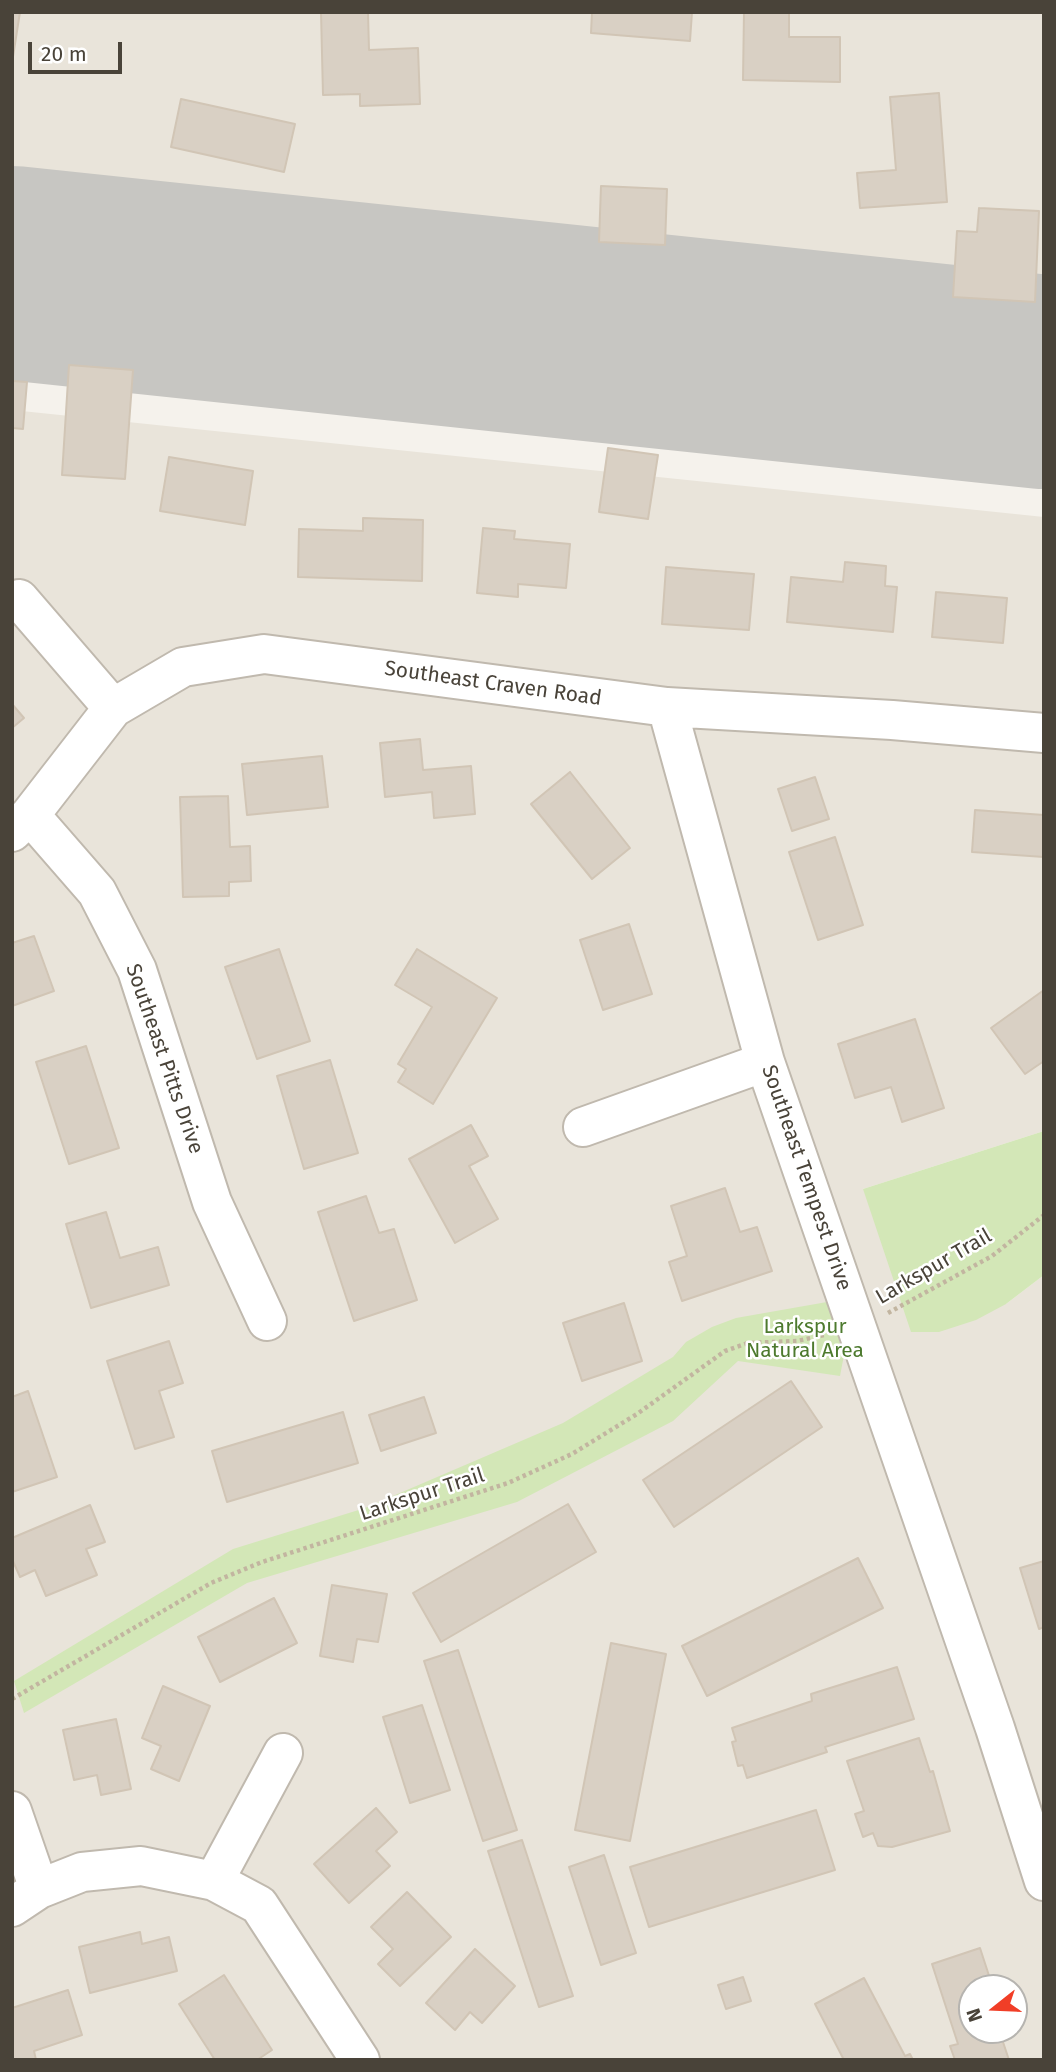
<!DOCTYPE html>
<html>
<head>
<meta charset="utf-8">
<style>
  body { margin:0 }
  #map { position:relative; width:1056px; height:2072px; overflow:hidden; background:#f5f2ec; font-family:"Fira Sans",sans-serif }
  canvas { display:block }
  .frame { position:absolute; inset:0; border:14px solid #494339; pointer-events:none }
  .north { position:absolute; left:958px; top:1974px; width:70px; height:70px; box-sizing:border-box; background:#fff; border:2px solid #b6b4b0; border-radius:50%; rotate:252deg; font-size:19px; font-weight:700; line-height:28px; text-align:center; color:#494339 }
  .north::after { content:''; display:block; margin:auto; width:24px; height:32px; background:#f13e27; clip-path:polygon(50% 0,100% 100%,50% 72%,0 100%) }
  .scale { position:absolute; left:28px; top:42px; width:94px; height:32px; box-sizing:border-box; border:4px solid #494339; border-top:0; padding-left:9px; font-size:21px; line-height:24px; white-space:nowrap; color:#494339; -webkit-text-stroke:5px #fff; paint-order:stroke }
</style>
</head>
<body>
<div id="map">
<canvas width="1056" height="2072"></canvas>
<div class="frame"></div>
<div class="north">N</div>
<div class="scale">20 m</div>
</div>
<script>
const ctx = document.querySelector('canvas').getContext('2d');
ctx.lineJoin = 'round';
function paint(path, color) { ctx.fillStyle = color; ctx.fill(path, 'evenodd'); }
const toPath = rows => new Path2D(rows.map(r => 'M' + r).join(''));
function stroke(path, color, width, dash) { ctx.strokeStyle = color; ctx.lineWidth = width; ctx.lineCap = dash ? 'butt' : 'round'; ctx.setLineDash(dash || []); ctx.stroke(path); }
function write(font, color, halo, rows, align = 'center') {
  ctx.font = font + ' "Fira Sans",sans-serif'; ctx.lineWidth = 5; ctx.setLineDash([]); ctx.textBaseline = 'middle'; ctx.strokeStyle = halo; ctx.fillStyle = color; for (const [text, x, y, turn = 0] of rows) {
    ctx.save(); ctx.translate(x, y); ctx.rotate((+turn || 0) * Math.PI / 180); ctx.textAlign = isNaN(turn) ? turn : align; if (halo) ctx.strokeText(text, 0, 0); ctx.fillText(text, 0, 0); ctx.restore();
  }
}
const residential = toPath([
  [12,12,1044,12,1044,313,12,198],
  [12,410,1044,517,1044,1131,863,1189,1006,1304,1044,1275,1044,2060,12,2060],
  [972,1988,1014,1988,1014,2030,972,2030]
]);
const green = toPath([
  [1044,1131,1044,1275,1006,1304,976,1320,939,1332,911,1332,863,1189],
  [827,1302,844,1355,840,1376,738,1361,673,1421,517,1502,247,1583,24,1713,14,1681,233,1549,365,1508,563,1423,673,1357,686,1342,712,1327,736,1318]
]);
const runway = toPath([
  [12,273,1044,382]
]);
const building = toPath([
  [12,12,20,12,12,63,12,12],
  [321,12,368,12,369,50,418,48,420,104,360,106,360,94,323,95,321,12],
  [592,12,692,12,690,41,591,33,592,12],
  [744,12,789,12,789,37,840,37,840,82,743,80,744,12],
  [939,93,947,202,860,208,857,173,896,170,890,97,939,93],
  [181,99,295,124,284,172,171,147,181,99],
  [601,186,667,189,665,245,599,242,601,186],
  [979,208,1039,211,1035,302,953,297,957,231,977,232,979,208],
  [69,365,133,370,125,479,62,475,69,365],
  [12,381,27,382,23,429,12,428,12,381],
  [608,448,658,455,648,519,599,512,608,448],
  [169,457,253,471,245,525,160,511,169,457],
  [363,518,423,520,422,581,298,577,299,529,363,531,363,518],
  [483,528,515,531,514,539,570,544,566,588,518,584,518,597,477,593,483,528],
  [845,562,886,566,885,586,897,587,893,632,787,622,791,577,843,582,845,562],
  [666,567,754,574,749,630,662,624,666,567],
  [936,592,1007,598,1003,643,932,637,936,592],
  [12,704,24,718,12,728,12,704],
  [420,739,423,770,471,766,475,814,434,818,432,792,385,797,380,743,420,739],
  [322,756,328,807,247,815,242,764,322,756],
  [570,772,630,848,592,879,531,804,570,772],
  [815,777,829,819,792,831,778,789,815,777],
  [228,796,230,847,250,846,251,881,229,882,229,896,183,897,180,797,228,796],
  [975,810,1044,815,1044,857,972,852,975,810],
  [835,837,863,925,818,940,789,852,835,837],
  [629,924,652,994,603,1010,580,940,629,924],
  [34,936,54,991,12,1006,12,943,34,936],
  [279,949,310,1041,257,1059,225,967,279,949],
  [417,949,497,998,433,1104,398,1082,406,1069,398,1064,432,1007,395,985,417,949],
  [1044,990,1044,1061,1025,1074,991,1028,1044,990],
  [915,1019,944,1108,902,1122,891,1087,855,1098,838,1044,915,1019],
  [86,1046,119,1148,69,1164,36,1062,86,1046],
  [330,1060,358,1153,304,1169,277,1076,330,1060],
  [471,1125,488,1156,469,1166,498,1219,455,1243,409,1159,471,1125],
  [725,1188,740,1232,757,1227,772,1271,682,1301,669,1262,687,1256,671,1206,725,1188],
  [366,1196,379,1233,394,1229,417,1300,354,1321,318,1212,366,1196],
  [106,1212,120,1258,158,1247,169,1285,91,1308,66,1224,106,1212],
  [624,1303,642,1361,582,1381,563,1323,624,1303],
  [169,1341,183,1383,159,1391,174,1437,135,1449,107,1361,169,1341],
  [791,1381,822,1427,674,1527,643,1480,791,1381],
  [28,1391,57,1477,12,1492,12,1397,28,1391],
  [424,1397,436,1433,381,1451,369,1415,424,1397],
  [343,1412,358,1463,227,1502,212,1451,343,1412],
  [568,1504,596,1552,441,1642,413,1593,568,1504],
  [90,1505,105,1542,86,1549,97,1575,46,1596,35,1570,20,1577,12,1559,12,1538,90,1505],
  [858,1558,883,1608,707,1696,682,1646,858,1558],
  [1044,1561,1044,1627,1039,1629,1020,1568,1044,1561],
  [332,1585,387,1594,378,1642,357,1639,353,1662,320,1656,332,1585],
  [274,1598,297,1643,220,1682,198,1637,274,1598],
  [611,1643,666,1654,630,1841,575,1830,611,1643],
  [458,1650,517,1830,483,1841,424,1661,458,1650],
  [897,1667,914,1719,825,1747,827,1752,747,1778,743,1765,738,1766,732,1742,736,1741,732,1728,812,1701,811,1694,897,1667],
  [163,1686,210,1706,179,1781,151,1769,161,1746,142,1738,163,1686],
  [422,1705,450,1790,410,1803,383,1717,422,1705],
  [116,1719,131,1789,101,1795,97,1775,74,1780,63,1730,116,1719],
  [919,1738,930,1772,933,1771,950,1831,892,1847,878,1846,873,1833,863,1837,855,1814,864,1811,847,1761,919,1738],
  [376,1808,397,1832,376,1851,390,1866,349,1903,314,1864,376,1808],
  [816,1810,835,1870,649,1927,630,1867,816,1810],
  [522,1840,573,1996,539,2007,488,1851,522,1840],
  [604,1855,636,1953,601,1965,569,1867,604,1855],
  [407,1892,451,1937,400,1986,378,1964,393,1949,371,1927,407,1892],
  [140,1932,142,1944,169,1937,177,1971,90,1993,79,1947,140,1932],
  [980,1948,993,1988,972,1988,972,2030,1006,2030,1000,2033,1009,2060,955,2060,950,2046,958,2044,932,1964,980,1948],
  [475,1949,515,1986,482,2023,470,2012,455,2030,426,2003,475,1949],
  [224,1975,272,2050,257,2060,215,2060,179,2004,224,1975],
  [743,1977,751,2001,726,2009,718,1985,743,1977],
  [864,1978,905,2056,910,2054,913,2060,844,2060,815,2004,864,1978],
  [68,1990,82,2035,34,2051,36,2060,12,2060,12,2008,68,1990]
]);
const path = toPath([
  [888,1313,992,1256,1044,1215],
  [12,1699,211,1583,262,1562,508,1483,572,1454,637,1414,725,1351,748,1343,797,1341,824,1335]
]);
const minor = toPath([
  [19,599,113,708],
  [667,707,765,1062,995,1728,1044,1881],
  [30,815,97,892,137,970,212,1202,267,1321],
  [12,832,30,815,113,708,183,667,264,654,667,707,892,720,1044,733],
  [583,1127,765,1062],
  [12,1811,39,1889],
  [214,1881,283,1753],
  [12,1907,39,1889,82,1872,141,1866,214,1881,259,1905,360,2060]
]);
const streetNames = [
  ["Southeast Craven Road",493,684,8],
  ["Southeast Pitts Drive",164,1059,71],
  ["Southeast Tempest Drive",806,1178,71],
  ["Larkspur Trail",934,1267,-30],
  ["Larkspur Trail",422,1495,-18]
];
const parkNames = [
  ["Larkspur",805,1327],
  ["Natural Area",805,1351]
];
paint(residential, '#e9e4da');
paint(green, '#d3e7b7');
stroke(runway, '#c7c6c2', 214);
paint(building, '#d9d0c4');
stroke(building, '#d1c5b5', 2);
stroke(minor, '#c0b9ae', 42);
stroke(path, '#c2b5a0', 4.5, [3.5, 3.5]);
stroke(minor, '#fff', 38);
write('21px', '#494339', '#fff', streetNames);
write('21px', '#4d7a2e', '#fff', parkNames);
</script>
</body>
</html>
